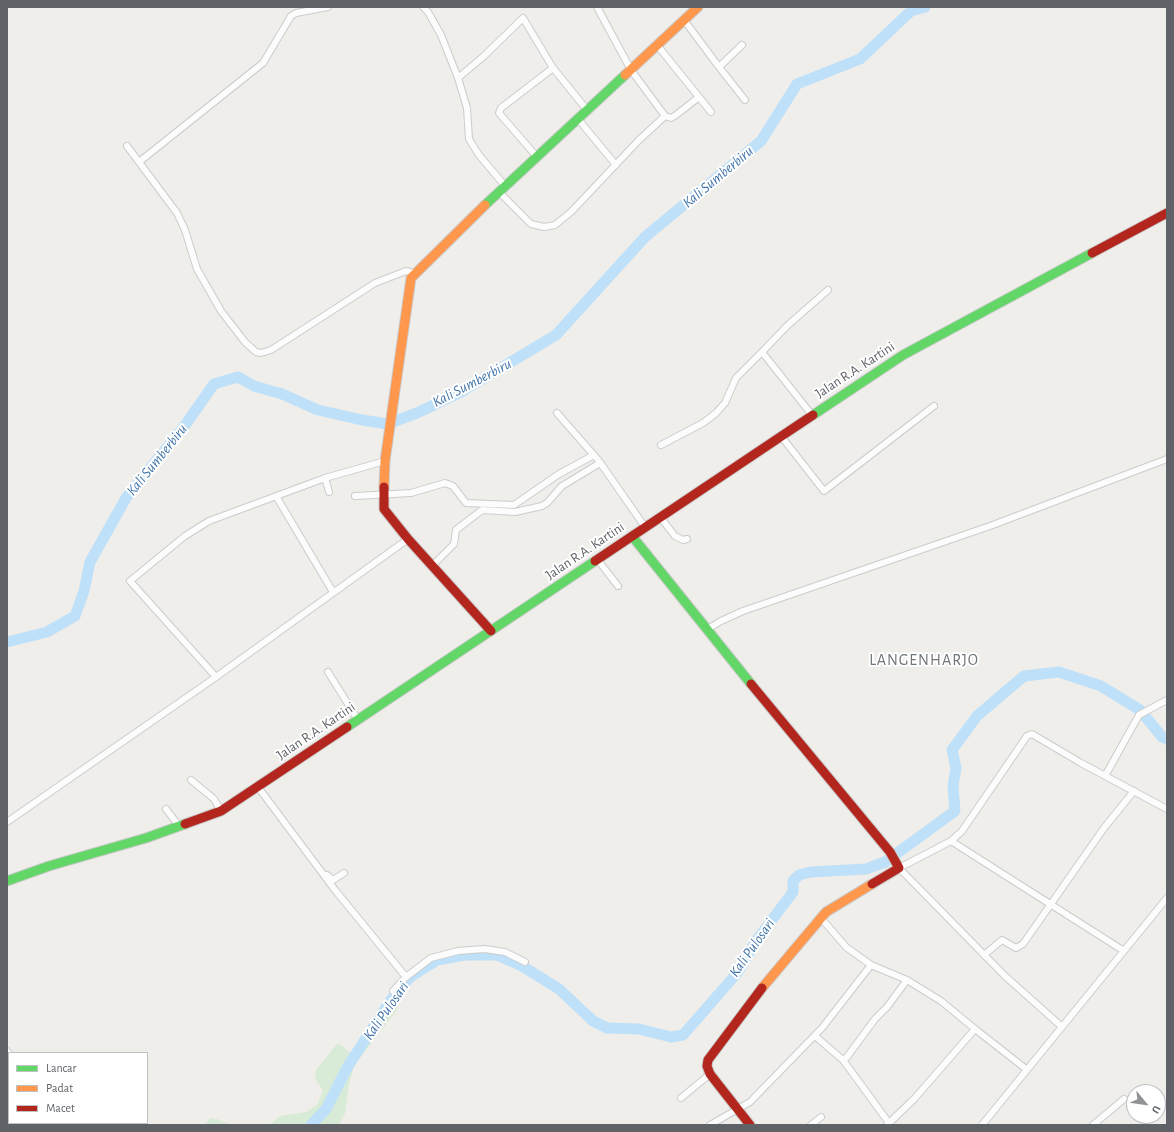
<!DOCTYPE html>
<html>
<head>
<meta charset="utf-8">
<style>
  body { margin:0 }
  #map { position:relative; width:1174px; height:1132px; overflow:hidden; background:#efeeea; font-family:"Alegreya Sans",sans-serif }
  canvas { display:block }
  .frame { position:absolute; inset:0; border:8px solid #5f6368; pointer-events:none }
  .legend { position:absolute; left:8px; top:1052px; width:140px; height:72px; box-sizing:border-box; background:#fff; border:1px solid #bfc1c3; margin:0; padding:5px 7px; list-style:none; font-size:12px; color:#5f6368 }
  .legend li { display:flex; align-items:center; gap:8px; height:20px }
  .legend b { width:20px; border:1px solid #bfc1c3 }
  .north { position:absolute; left:1126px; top:1084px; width:40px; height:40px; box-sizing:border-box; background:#fff; border:1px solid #bfc1c3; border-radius:50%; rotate:119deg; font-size:11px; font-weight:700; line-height:16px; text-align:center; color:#5f6368 }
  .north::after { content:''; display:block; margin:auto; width:14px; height:18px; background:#919496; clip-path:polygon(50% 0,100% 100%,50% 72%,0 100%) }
</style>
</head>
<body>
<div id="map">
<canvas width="1174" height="1132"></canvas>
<div class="frame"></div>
<ul class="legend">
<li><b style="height:5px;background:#63d668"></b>Lancar</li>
<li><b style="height:5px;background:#ff974d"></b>Padat</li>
<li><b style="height:5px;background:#b3261e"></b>Macet</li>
</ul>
<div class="north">U</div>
</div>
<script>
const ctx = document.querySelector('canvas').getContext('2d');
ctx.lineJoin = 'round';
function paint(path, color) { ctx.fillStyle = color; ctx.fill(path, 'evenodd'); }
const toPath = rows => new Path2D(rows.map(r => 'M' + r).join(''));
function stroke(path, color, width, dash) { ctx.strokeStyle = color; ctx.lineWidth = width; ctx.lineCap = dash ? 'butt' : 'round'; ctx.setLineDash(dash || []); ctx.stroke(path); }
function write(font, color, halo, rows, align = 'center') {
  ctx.font = font + ' "Alegreya Sans",sans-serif'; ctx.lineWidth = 4; ctx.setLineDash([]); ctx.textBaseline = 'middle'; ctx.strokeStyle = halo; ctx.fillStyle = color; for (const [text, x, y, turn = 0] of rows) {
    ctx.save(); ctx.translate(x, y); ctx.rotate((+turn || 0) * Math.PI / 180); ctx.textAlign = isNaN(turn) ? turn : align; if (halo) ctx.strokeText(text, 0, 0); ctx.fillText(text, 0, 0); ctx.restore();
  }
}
const green = toPath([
  [391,1000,398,1005,397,1010,355,1064,349,1084,345,1113,339,1125,269,1125,280,1116,306,1112,317,1105,323,1091,315,1078,316,1070,337,1044,341,1045,349,1052,356,1052],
  [210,1118,217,1119,231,1125,205,1125]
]);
const river = toPath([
  [7,642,47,632,75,616,84,591,90,562,126,498,183,428,214,384,238,377,254,386,282,394,318,410,362,420,387,424,417,413,459,393,556,335,645,237,761,141,797,84,860,59,911,11,925,7],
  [311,1125,326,1109,348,1066,391,1000,410,977,437,960,465,955,497,955,522,966,559,989,593,1021,607,1028,639,1029,671,1037,683,1035,738,972,756,941,793,892,793,881,799,875,811,872,866,869,885,862,955,811,953,786,956,768,952,750,977,716,1024,676,1059,672,1101,686,1140,710,1162,737,1167,739]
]);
const street = toPath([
  [423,7,428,12,441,35,458,78,467,108,469,139,479,155,505,186],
  [684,20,719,67,742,45],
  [657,45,711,112],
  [719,67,745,100],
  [458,78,484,56,523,18,553,68,587,110],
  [665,116,671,118,676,115,699,97],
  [578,119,616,165],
  [127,146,177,213,185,230,197,269,221,311,245,342,256,352,261,353,271,350,375,283,406,271,414,273],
  [537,157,499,113,501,108,553,68],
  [139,162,263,63,291,16,296,13,328,7],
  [499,192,531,224,544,227,555,225,571,212,639,140,665,116,631,70,597,7],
  [762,352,788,325,828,290],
  [557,413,599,461,645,527],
  [781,436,824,491,934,406],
  [661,445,703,423,716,413,725,403,736,378,762,352,812,415],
  [325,478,329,492],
  [276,496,333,592],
  [355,496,411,493,445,483,453,486,466,503,514,505,559,474,594,455],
  [660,517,675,536,683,540,687,539],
  [597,559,618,586],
  [432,566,454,544,456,530,482,510,515,512,542,506,547,503,562,486,600,463],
  [706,630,721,621,743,611,990,526,1167,459],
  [328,672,358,720],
  [216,677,130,581,185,536,209,521,325,478,385,461],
  [1105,776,1139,715,1167,700],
  [191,780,214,799,221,811],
  [258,787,335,890,406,977,431,958,458,951,484,949,505,952,525,962],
  [166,809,179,826],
  [7,822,216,677,408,539],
  [951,841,1124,951],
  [327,875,333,880,344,873],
  [821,918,846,947,871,965],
  [984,955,1002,940,1016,948,1023,944,1104,828,1134,791],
  [393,991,406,977],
  [1061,1026,1005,976,899,868,951,841,962,831,1027,736,1032,734,1081,763,1167,809],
  [815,1036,843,1060,889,1123],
  [7,1051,9,1053],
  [843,1060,847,1057,875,1019,887,1007,907,980,941,1001,975,1029],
  [7,1083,9,1081],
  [681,1098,710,1074],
  [710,1125,750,1102,822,1028,871,965,907,980],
  [811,1125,821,1117],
  [887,1125,915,1098,975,1029,1026,1069],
  [982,1125,1167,898],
  [1093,1125,1124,1099]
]);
const fast = toPath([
  [485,205,625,75],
  [813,415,903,355,1092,253],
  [632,536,751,684],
  [347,727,595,561],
  [7,881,49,866,146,838,185,824]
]);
const slow = toPath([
  [625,75,698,7],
  [384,487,385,461,411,278,485,205],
  [762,988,826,912,872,884]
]);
const jam = toPath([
  [1092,253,1167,213],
  [384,487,384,509,408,539,491,631],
  [595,561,813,415],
  [751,684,890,852,899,868,872,884],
  [185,824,221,811,347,727],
  [750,1125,710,1074,707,1066,708,1060,762,988]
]);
const streetNames = [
  ["Jalan R.A. Kartini",855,370,-33],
  ["Jalan R.A. Kartini",585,551,-34],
  ["Jalan R.A. Kartini",316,731,-34]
];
const waterNames = [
  ["Kali Sumberbiru",718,177,-40],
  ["Kali Sumberbiru",472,383,-28],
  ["Kali Sumberbiru",157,460,-51],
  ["Kali Pulosari",752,948,-55],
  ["Kali Pulosari",386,1011,-55]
];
const quarterNames = [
  ["LANGENHARJO",924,660]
];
paint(green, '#d8ebd6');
stroke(river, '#bfe0f9', 11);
stroke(street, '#cbcccc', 8);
stroke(fast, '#cacacb', 11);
stroke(slow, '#cacacb', 11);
stroke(jam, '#cacacb', 11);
stroke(street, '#fdfcfc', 6);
stroke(fast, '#63d668', 9);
stroke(slow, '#ff974d', 9);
stroke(jam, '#b3261e', 9);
write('14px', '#5f6368', '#fff', streetNames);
write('italic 15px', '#4174aa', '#fff', waterNames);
ctx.letterSpacing = '1px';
write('16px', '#70757a', '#fff', quarterNames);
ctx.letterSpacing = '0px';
</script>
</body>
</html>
